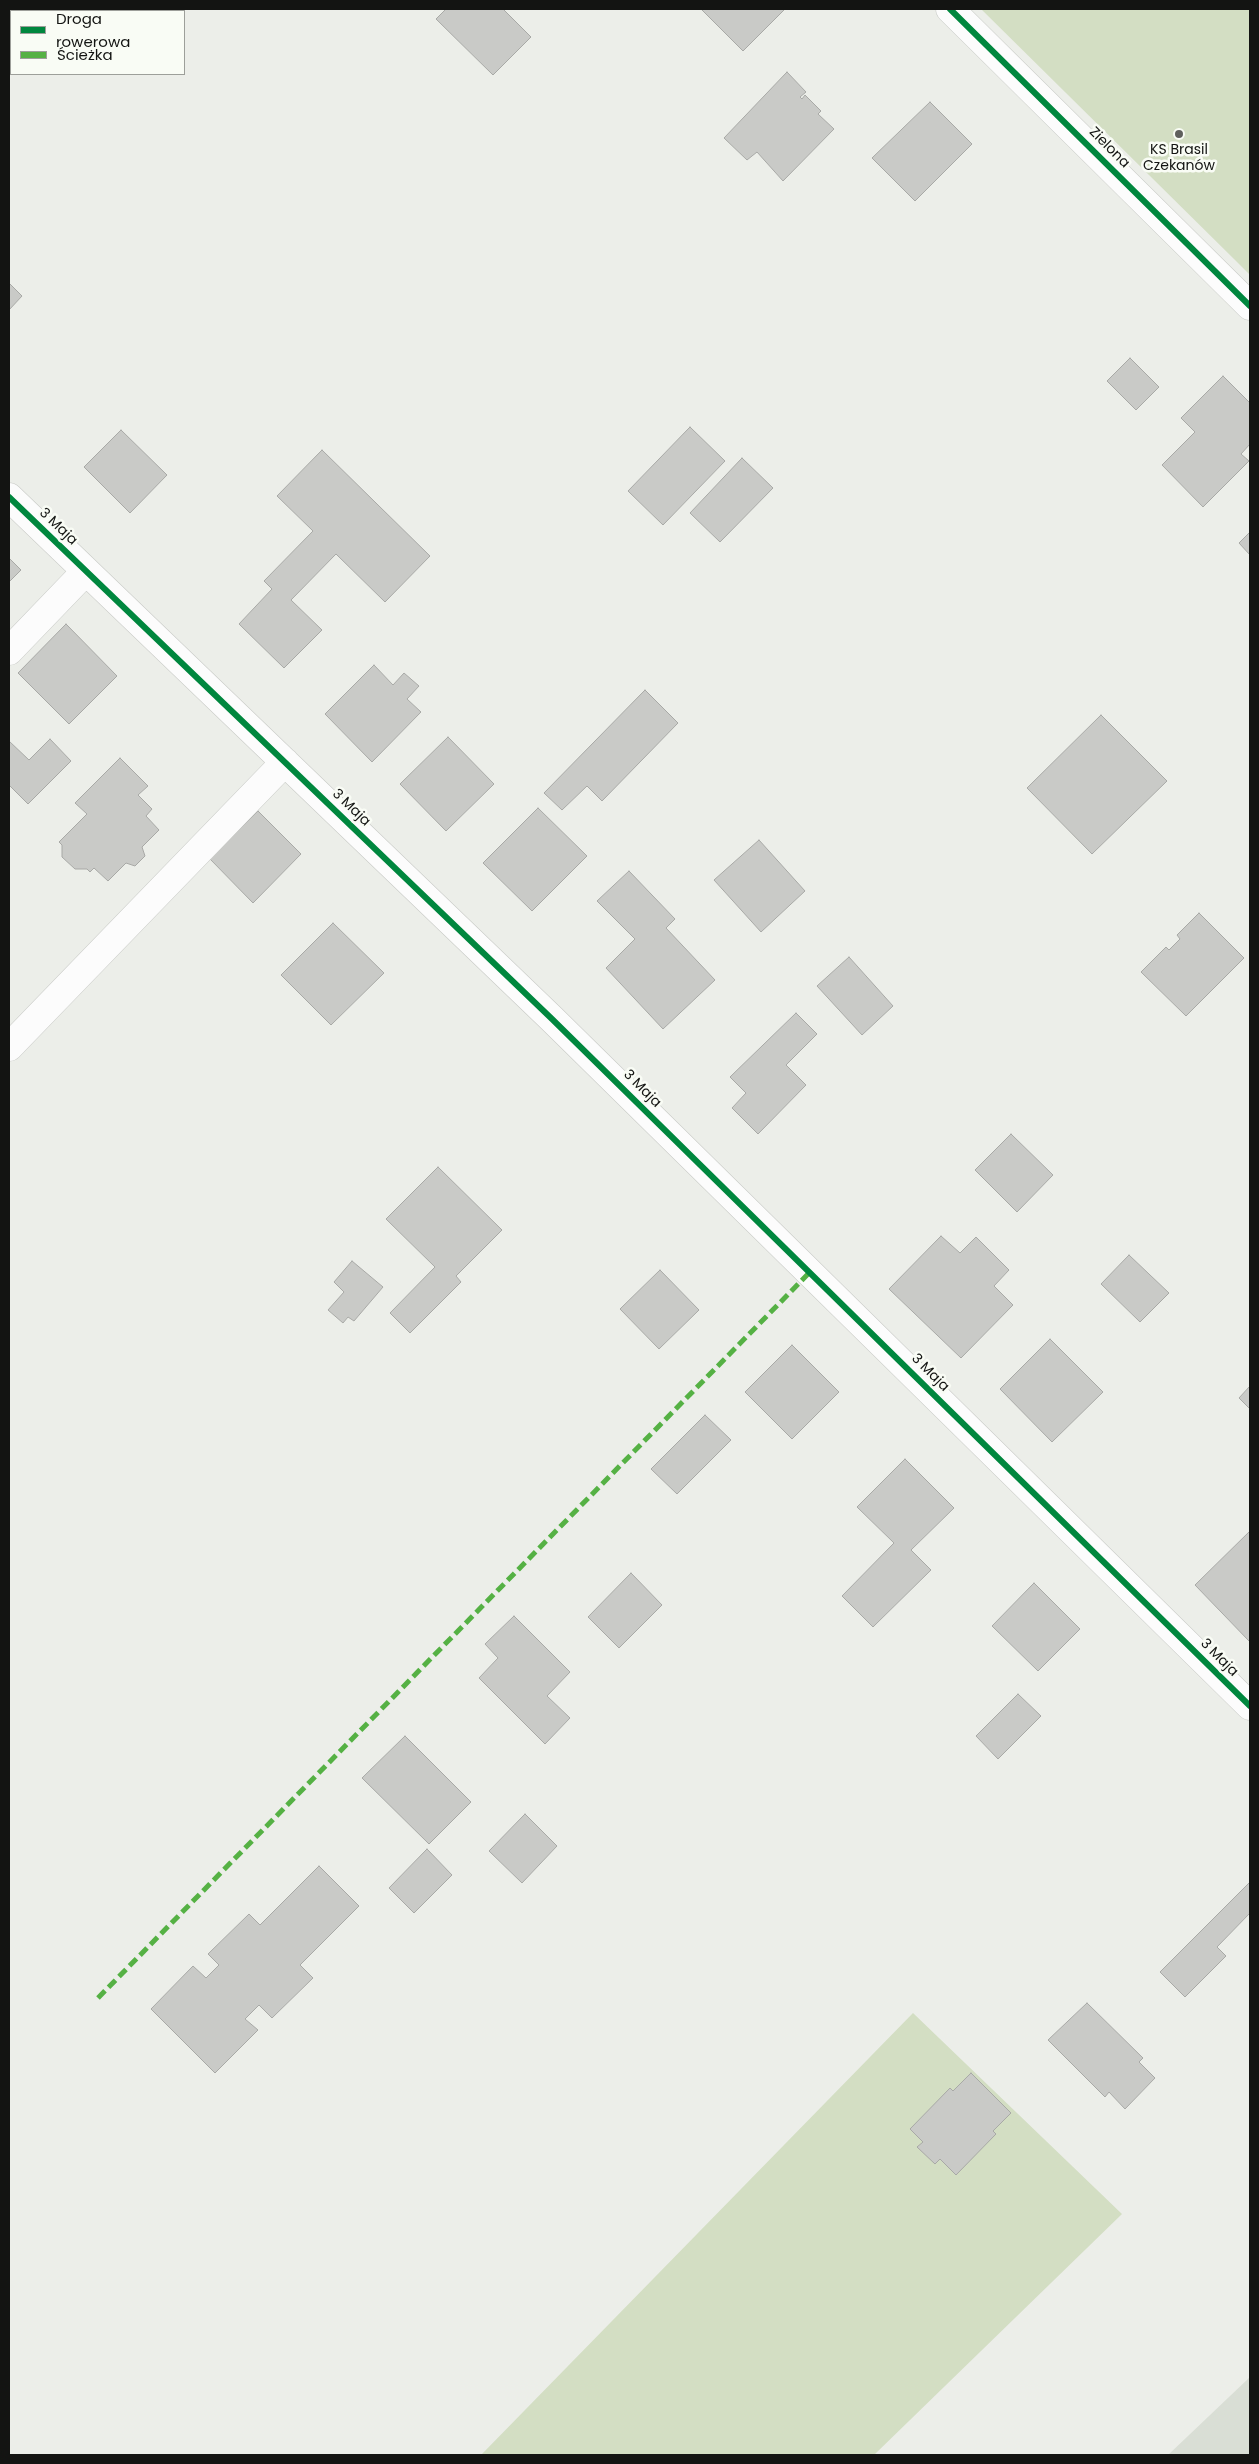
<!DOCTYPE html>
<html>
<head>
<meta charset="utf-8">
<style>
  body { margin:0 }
  #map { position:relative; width:1259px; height:2464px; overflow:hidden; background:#eceee9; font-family:Poppins,sans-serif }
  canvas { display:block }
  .frame { position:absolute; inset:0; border:10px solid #131412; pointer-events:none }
  .legend { position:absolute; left:10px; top:10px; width:175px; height:65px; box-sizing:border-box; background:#f9fcf5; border:1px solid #9d9f9a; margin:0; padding:6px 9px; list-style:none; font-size:15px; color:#131412 }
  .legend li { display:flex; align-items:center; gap:10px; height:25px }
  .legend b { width:25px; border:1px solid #9d9f9a }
</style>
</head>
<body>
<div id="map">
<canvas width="1259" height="2464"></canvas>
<div class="frame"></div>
<ul class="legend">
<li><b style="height:6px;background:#00873e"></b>Droga rowerowa</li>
<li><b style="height:6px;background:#55b144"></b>Ścieżka</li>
</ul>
</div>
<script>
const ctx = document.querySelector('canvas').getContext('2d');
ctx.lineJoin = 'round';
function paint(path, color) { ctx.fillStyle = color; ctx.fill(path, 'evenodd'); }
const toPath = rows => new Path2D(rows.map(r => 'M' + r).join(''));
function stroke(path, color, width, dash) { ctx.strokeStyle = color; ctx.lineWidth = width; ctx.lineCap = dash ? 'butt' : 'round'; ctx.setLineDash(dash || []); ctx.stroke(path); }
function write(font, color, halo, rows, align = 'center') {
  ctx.font = font + ' Poppins,sans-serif'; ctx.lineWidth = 5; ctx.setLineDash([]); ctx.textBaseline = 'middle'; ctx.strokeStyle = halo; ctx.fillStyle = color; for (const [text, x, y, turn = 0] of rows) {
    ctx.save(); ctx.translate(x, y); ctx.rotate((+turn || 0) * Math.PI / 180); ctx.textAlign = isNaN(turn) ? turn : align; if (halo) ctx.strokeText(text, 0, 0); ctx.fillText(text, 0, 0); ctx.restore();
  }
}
const built = toPath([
  [1250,2377,1250,2455,1168,2455]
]);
const green = toPath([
  [981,9,1250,9,1250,275,1234,259],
  [913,2013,1122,2214,874,2455,481,2455]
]);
const building = toPath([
  [9,9,16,9,11,11,9,17,9,9],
  [446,9,503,9,531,37,493,75,436,19,446,9],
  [701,9,785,9,743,51,701,9],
  [787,72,806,92,800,97,802,99,805,95,821,111,818,114,834,129,783,181,757,152,747,160,724,138,787,72],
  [930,102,972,144,915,201,872,158,930,102],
  [9,283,22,296,9,310,9,283],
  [1130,358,1159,387,1136,410,1107,381,1130,358],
  [1223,376,1250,403,1250,444,1241,454,1249,461,1203,507,1162,465,1195,432,1181,418,1223,376],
  [690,427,725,461,663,525,628,491,690,427],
  [121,430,167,475,130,513,84,467,121,430],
  [322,450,430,556,385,602,336,554,291,600,322,630,284,668,239,624,272,589,264,581,313,531,277,496,322,450],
  [742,458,773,488,720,542,690,513,742,458],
  [1250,532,1250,555,1239,543,1250,532],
  [9,558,21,570,9,582,9,558],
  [66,624,117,676,69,724,18,673,66,624],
  [374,665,393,685,404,673,419,686,407,699,421,712,372,762,325,714,374,665],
  [645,690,678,723,602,801,587,786,562,810,544,793,645,690],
  [1101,715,1167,781,1092,854,1027,788,1101,715],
  [448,737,494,784,446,831,400,784,448,737],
  [50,739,71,761,28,804,9,785,9,741,29,760,50,739],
  [120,758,148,786,138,795,152,809,146,816,159,830,142,847,145,856,135,866,126,863,108,881,94,868,90,872,87,869,75,869,62,857,62,845,59,842,87,814,75,803,120,758],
  [538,808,587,856,532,911,483,863,538,808],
  [258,811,301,854,253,903,210,859,258,811],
  [759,840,805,891,761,932,714,880,759,840],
  [629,871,675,919,666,928,715,980,663,1029,606,968,635,939,597,901,629,871],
  [1199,913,1244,958,1186,1016,1141,972,1166,947,1169,950,1180,939,1177,935,1199,913],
  [333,923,384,973,331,1025,281,975,333,923],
  [849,957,893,1006,862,1035,817,986,849,957],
  [796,1013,817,1034,786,1065,806,1085,758,1134,732,1108,746,1093,730,1077,796,1013],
  [1011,1134,1053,1175,1017,1212,975,1170,1011,1134],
  [438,1167,502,1230,456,1276,461,1282,410,1333,390,1313,435,1267,386,1219,438,1167],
  [941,1236,960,1253,976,1237,1009,1270,994,1286,1013,1305,961,1358,889,1289,941,1236],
  [1129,1255,1169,1293,1140,1322,1101,1284,1129,1255],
  [352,1261,383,1287,354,1321,348,1317,343,1323,328,1310,344,1292,334,1282,352,1261],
  [660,1270,699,1310,659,1349,620,1309,660,1270],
  [1050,1339,1103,1392,1052,1442,1000,1389,1050,1339],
  [792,1345,839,1392,792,1439,745,1392,792,1345],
  [1250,1386,1250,1409,1239,1398,1250,1386],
  [705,1415,731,1440,677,1494,651,1469,705,1415],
  [905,1459,954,1508,911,1550,931,1570,873,1627,842,1596,894,1543,857,1507,905,1459],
  [1250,1531,1250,1639,1249,1641,1195,1585,1250,1531],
  [631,1573,662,1605,619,1648,588,1617,631,1573],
  [1034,1583,1080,1629,1038,1671,992,1626,1034,1583],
  [514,1616,570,1672,547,1696,570,1718,545,1744,479,1678,498,1658,485,1644,514,1616],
  [1018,1694,1041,1716,998,1759,976,1736,1018,1694],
  [405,1736,471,1802,429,1844,362,1778,405,1736],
  [525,1814,557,1846,522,1883,489,1851,525,1814],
  [427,1849,452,1875,414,1913,389,1888,427,1849],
  [319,1866,359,1906,300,1965,313,1978,272,2018,259,2005,245,2019,258,2030,215,2073,151,2009,193,1966,206,1978,219,1965,208,1954,249,1914,260,1925,319,1866],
  [1250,1882,1250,1913,1217,1947,1226,1956,1185,1997,1160,1972,1250,1882],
  [1087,2003,1143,2058,1139,2062,1155,2078,1125,2109,1109,2092,1105,2097,1048,2040,1087,2003],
  [971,2073,1011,2113,993,2131,996,2134,956,2175,940,2159,935,2164,917,2147,923,2142,910,2129,950,2088,953,2091,971,2073]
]);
const street = toPath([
  [950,9,1250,306],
  [9,497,552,1019,1250,1706],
  [9,651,86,571],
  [9,1047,285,762]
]);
const quiet = toPath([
  [98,1998,810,1272]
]);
const cycleway = toPath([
  [950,9,1250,306],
  [9,497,552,1019,1250,1706]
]);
const markers = [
  [1179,134,5,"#5f605d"]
];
const streetNames = [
  ["Zielona",1109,148,45],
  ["3 Maja",58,527,44],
  ["3 Maja",351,808,44],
  ["3 Maja",642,1089,45],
  ["3 Maja",930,1373,45],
  ["3 Maja",1219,1658,45]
];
const poiNames = [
  ["KS Brasil",1179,150],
  ["Czekanów",1179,166]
];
paint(built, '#d9ded5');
paint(green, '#d3dec3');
paint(building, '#c9cac7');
stroke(building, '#a8a9a6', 1);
stroke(street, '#c7c9c5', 29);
stroke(street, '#fcfcfc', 28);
stroke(quiet, '#55b144', 5, [10, 5]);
stroke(cycleway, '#00873e', 6);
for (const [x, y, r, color] of markers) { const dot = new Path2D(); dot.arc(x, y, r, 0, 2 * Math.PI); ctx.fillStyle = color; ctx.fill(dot); stroke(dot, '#f9fcf5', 2); }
write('14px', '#131412', '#f9fcf5', streetNames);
write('14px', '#131412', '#f9fcf5', poiNames);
</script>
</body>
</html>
